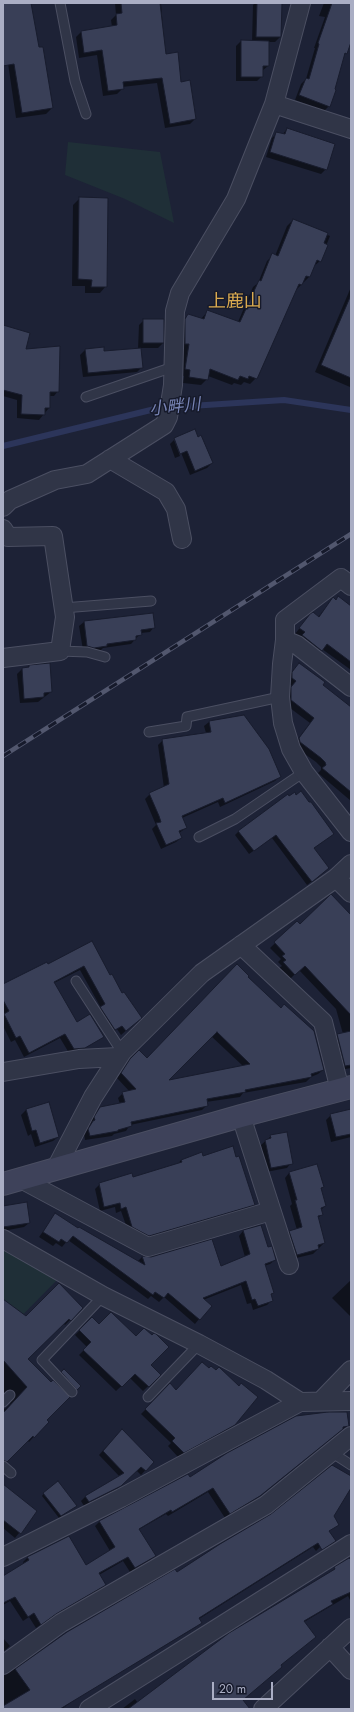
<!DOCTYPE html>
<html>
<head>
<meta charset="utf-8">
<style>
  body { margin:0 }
  #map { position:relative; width:354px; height:1712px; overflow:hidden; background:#1d2236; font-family:Jost,sans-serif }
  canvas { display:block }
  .frame { position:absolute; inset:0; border:4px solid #aaaec4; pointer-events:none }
  .scale { position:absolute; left:212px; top:1682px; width:61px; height:18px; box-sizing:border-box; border:2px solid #aaaec4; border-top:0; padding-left:5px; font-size:12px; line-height:14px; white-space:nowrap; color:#aaaec4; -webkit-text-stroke:3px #161a2b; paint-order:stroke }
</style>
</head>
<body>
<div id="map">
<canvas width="354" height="1712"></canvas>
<div class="frame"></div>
<div class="scale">20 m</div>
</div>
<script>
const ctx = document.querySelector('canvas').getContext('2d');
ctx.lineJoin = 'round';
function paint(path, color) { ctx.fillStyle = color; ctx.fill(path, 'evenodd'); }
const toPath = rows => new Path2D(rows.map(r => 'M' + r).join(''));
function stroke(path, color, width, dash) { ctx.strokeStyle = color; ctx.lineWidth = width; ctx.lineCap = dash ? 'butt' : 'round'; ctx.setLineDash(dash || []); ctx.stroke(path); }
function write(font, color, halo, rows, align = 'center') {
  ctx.font = font + ' Jost,"Noto Sans JP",sans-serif'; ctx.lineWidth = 3; ctx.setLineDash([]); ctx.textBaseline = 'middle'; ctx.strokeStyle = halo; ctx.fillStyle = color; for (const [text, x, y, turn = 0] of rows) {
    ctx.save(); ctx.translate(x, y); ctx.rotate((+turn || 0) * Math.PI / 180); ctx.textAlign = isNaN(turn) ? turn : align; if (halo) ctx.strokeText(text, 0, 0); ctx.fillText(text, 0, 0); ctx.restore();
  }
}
const green = toPath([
  [68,142,160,152,174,223,125,199,65,175],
  [3,1250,58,1279,3,1335]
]);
const shadow = toPath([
  [6,3,30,3,38,48,52,108,46,114,16,118,3,29,3,6],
  [115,3,161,3,165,55,180,83,195,119,190,124,165,128,157,83,122,87,123,88,117,94,103,96,97,55,79,58,76,37,81,32,112,27,111,20,116,15],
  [255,3,281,3,280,37,275,42,268,42,268,66,262,71,262,76,257,81,236,81,236,46,241,41,252,42,253,5],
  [324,3,351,3,351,39,346,53,343,56,329,106,324,111,295,100,301,84,306,79,315,48,314,48,325,17,319,16],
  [287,129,326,169,321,174,266,157,272,138,277,133,282,135],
  [80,198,106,286,100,293,85,293,85,286,72,286,73,205],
  [293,220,330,236,320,261,313,267,309,277,295,291,256,378,250,384,244,382,241,385,234,383,232,385,208,376,207,379,201,385,183,383,184,376,180,375,183,350,179,349,182,321,188,315,201,319,208,311,238,322,253,287,258,283,267,261,273,255,275,256,287,226],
  [351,287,351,387,350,387,315,372],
  [144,320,163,320,163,343,158,348,140,348,142,367,137,372,83,377,80,355,85,350,103,348,103,352,138,349,139,325],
  [3,329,24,350,58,391,54,396,49,396,49,408,39,420,17,418,17,400,3,396],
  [175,439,212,463,207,468,190,475,176,440,174,440],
  [174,440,180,456,175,458,170,444],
  [333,599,351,607,351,670,322,649,316,655,295,634,306,620,318,617],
  [106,618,106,620,154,627,150,632,141,633,131,644,103,648,101,650,88,652,83,650,79,626,84,622],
  [49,664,51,692,38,702,20,703,17,674,22,669,27,669,29,666],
  [294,669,322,686,351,708,351,801,318,773,321,770,321,767,316,762,295,747,294,744,310,723,286,705,287,693,292,686,287,683,288,678],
  [209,722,280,776,275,781,220,807,218,802,182,818,186,828,179,833,181,838,176,842,161,849,152,829,156,825,145,799,150,794,164,788,158,745,163,740,206,733,204,726],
  [239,831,329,837,313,849,324,872,307,885,272,838,249,854,235,835],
  [351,917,351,1068,340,1070,332,1040,337,1035,343,1034,336,1009,299,970,290,979,279,968,282,966,278,962,281,959,270,948,297,922,300,925],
  [91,943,136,1022,121,1035,117,1029,110,1034,96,1013,101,1008,80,970,54,983,76,1023,98,1040,79,1052,69,1053,60,1038,24,1057,15,1040,11,1042,3,1026,4,1015,3,1013,3,985,48,966],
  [247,977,323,1070,318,1074,311,1077,306,1082,243,1093,240,1097,206,1102,207,1105,202,1110,130,1125,126,1131,114,1134,112,1136,85,1140,84,1134,95,1113,100,1108,120,1104,118,1098,123,1093,130,1092,117,1078,126,1065,139,1051,147,1059],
  [211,1036,243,1066,166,1082],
  [48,1104,58,1137,53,1141,35,1147,31,1134,28,1136,21,1115,26,1110],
  [351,1110,351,1137,331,1142,326,1120,331,1115],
  [271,1136,291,1163,287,1168,266,1172,261,1145],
  [202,1157,253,1205,249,1209,144,1240,128,1231,121,1211,116,1213,115,1207,100,1211,95,1189,100,1184,132,1178,178,1164,181,1160],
  [289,1173,323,1187,320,1190,325,1206,321,1210,322,1214,318,1218,324,1243,313,1254,292,1259,285,1237,290,1232,297,1230,290,1206,292,1204,285,1178],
  [3,1207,29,1223,24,1227,3,1231],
  [55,1215,78,1229,137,1262,142,1257,220,1267,245,1257,239,1236,243,1231,267,1248,275,1260,270,1264,264,1266,273,1293,270,1296,272,1300,267,1305,253,1310,251,1303,247,1304,241,1285,203,1300,199,1319,195,1324,164,1297,159,1302,151,1296,148,1299,68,1240,62,1247,56,1243,53,1246,39,1237],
  [351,1280,351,1317,332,1298],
  [82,1308,65,1325,63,1323,26,1359,45,1420,47,1422,29,1442,27,1440,3,1457,3,1408,5,1409,10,1404,11,1398,7,1394,3,1394,3,1342],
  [92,1318,99,1325,136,1337,150,1365,160,1375,143,1391,130,1378,116,1391,79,1355,87,1347,75,1335],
  [209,1370,234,1424,229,1429,178,1457,168,1446,171,1443,141,1414,170,1385,176,1391],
  [348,1425,254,1501,225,1518,208,1492,168,1516,166,1514,138,1530,154,1556,150,1561,130,1572,123,1561,99,1575,105,1585,101,1589,50,1618,36,1628,29,1617,23,1621,10,1601,3,1605,3,1577,24,1564,23,1562,28,1557,86,1566,110,1551,95,1526,100,1521,190,1479,227,1454],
  [118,1434,153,1462,141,1475,136,1470,116,1490,84,1506,81,1501,85,1497,120,1477,99,1455],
  [351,1477,351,1486,332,1516,335,1520,320,1547,316,1551,313,1547,199,1619,201,1623,196,1627,74,1700,62,1709,3,1709,3,1676,67,1633],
  [3,1485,36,1512,15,1538,3,1528],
  [44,1493,75,1506,59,1518,42,1496],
  [351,1564,351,1602,348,1596,304,1622,280,1665,242,1701,240,1709,122,1709,135,1699,138,1703,330,1573,335,1568],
  [3,1638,10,1646,3,1652]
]);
const stream = toPath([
  [3,446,159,408,284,400,351,410]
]);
const building = toPath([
  [3,3,31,3,39,47,43,47,53,108,22,113,14,64,3,66,3,3],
  [121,3,160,3,166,54,178,52,181,82,190,80,196,119,170,124,162,78,123,82,124,89,108,91,102,50,84,53,81,31,117,25,116,14,122,13,121,3],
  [257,3,282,3,281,37,256,37,257,3],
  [332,3,351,3,351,42,347,54,345,53,335,89,336,90,330,107,299,95,306,78,309,79,319,44,318,43,332,3],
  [241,40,269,41,269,66,263,66,263,77,241,77,241,40],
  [287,128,335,144,327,170,270,152,276,132,285,134,287,128],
  [79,197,108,198,107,287,91,287,92,280,78,279,79,197],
  [293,219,328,233,324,243,328,245,321,262,317,260,310,277,306,276,302,285,299,284,257,379,249,376,248,379,240,376,238,380,210,369,208,380,189,377,190,370,185,369,189,344,185,344,185,319,188,314,204,319,207,310,240,322,259,280,261,281,272,253,278,256,293,219],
  [351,295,351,378,321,365,351,295],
  [143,319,164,319,164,343,143,343,143,319],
  [3,325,30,333,26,349,60,346,59,392,50,392,50,408,45,408,45,415,21,414,22,395,3,390,3,325],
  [104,347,104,351,141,348,143,368,88,373,85,349,104,347],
  [195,429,198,437,201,435,213,463,195,471,187,451,180,454,174,438,195,429],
  [338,596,351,606,351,662,327,644,322,651,302,635,305,632,299,628,310,614,313,612,319,617,333,597,336,600,338,596],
  [153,613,155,628,141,630,142,635,136,636,136,640,107,644,107,646,94,648,87,646,84,621,153,613],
  [50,663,52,692,44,693,44,697,24,699,22,668,29,667,29,665,50,663],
  [299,663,325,682,323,685,351,707,351,792,322,768,326,765,325,762,321,758,300,742,299,738,314,718,291,700,291,687,296,681,292,678,292,672,299,663],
  [244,715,269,749,281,777,225,803,223,798,182,816,187,828,179,831,182,838,166,845,156,823,161,822,159,816,149,793,169,784,162,739,211,732,209,721,244,715],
  [301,791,309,802,311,802,334,834,314,848,329,868,312,882,276,835,254,851,238,831,288,794,289,796,295,792,296,795,301,791],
  [331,894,351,915,351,1015,305,966,295,975,283,962,286,960,282,956,285,954,274,942,297,921,300,924,331,894],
  [92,941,110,975,112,974,122,993,124,992,142,1018,126,1031,122,1026,115,1030,100,1007,105,1004,84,966,54,982,77,1022,90,1014,104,1037,85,1048,74,1049,65,1034,29,1053,20,1036,16,1038,4,1014,9,1011,3,1000,3,984,47,962,48,964,92,941],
  [237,964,249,976,248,977,281,1008,284,1004,314,1031,324,1070,311,1074,312,1077,245,1090,246,1092,207,1099,208,1106,131,1122,132,1126,118,1130,118,1131,90,1136,88,1129,93,1121,95,1120,94,1117,100,1107,125,1102,122,1092,136,1089,121,1073,130,1059,139,1050,147,1058,237,964],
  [217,1032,250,1064,169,1080,217,1032],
  [351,1031,351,1065,345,1066,337,1034,351,1031],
  [49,1102,59,1137,40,1143,36,1130,32,1131,26,1109,49,1102],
  [351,1109,351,1134,336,1137,330,1114,351,1109],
  [287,1132,293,1164,271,1168,265,1140,271,1138,270,1135,287,1132],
  [233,1146,236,1157,239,1156,255,1205,149,1236,132,1227,126,1207,121,1209,120,1203,104,1207,99,1183,132,1173,133,1177,182,1162,181,1160,202,1152,203,1156,233,1146],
  [317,1164,324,1187,321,1188,326,1206,321,1208,323,1215,318,1216,325,1243,318,1245,319,1249,297,1255,289,1231,302,1227,295,1200,297,1200,289,1172,317,1164],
  [27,1202,30,1223,3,1227,3,1206,27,1202],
  [55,1213,78,1228,79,1227,145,1265,142,1256,151,1257,212,1239,221,1266,250,1254,243,1230,261,1225,268,1247,272,1246,276,1260,265,1264,274,1293,271,1294,273,1301,258,1306,255,1299,252,1300,246,1281,203,1298,212,1306,200,1320,168,1293,164,1298,155,1292,153,1295,73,1236,67,1243,61,1239,59,1242,43,1232,55,1213],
  [59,1283,83,1308,71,1321,69,1319,28,1359,51,1382,53,1380,70,1397,47,1420,49,1422,34,1438,33,1436,7,1462,3,1460,3,1413,27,1387,3,1360,3,1299,26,1316,59,1283],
  [111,1312,136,1336,144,1328,152,1335,154,1333,156,1334,169,1347,151,1365,161,1375,149,1387,135,1374,122,1387,83,1350,91,1342,79,1330,92,1317,99,1324,111,1312],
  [202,1362,209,1368,211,1366,216,1370,219,1367,239,1386,241,1383,258,1397,235,1425,184,1453,172,1441,175,1438,145,1409,170,1383,176,1390,202,1362],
  [64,1369,81,1386,77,1390,61,1372,64,1369],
  [328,1412,347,1412,349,1426,343,1427,343,1429,260,1496,230,1514,213,1488,172,1512,171,1510,139,1529,156,1556,135,1568,128,1557,99,1573,106,1585,56,1614,41,1625,34,1613,28,1617,15,1597,3,1603,3,1576,29,1560,27,1557,69,1536,86,1565,115,1547,99,1521,188,1474,190,1477,227,1453,296,1416,328,1412],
  [122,1429,154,1462,146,1471,141,1467,121,1486,89,1502,85,1496,124,1473,103,1451,122,1429],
  [332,1465,351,1476,351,1488,334,1516,339,1525,329,1531,336,1541,322,1550,318,1543,199,1618,202,1623,60,1709,3,1709,3,1706,30,1690,15,1669,67,1632,175,1569,177,1572,220,1544,271,1514,332,1465],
  [58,1481,77,1506,61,1516,43,1493,58,1481],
  [3,1484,37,1511,21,1534,3,1520,3,1484],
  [349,1558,351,1560,351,1592,331,1601,333,1604,304,1621,316,1637,281,1665,282,1667,243,1700,250,1709,128,1709,229,1633,335,1569,334,1567,349,1558]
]);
const lane = toPath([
  [60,3,75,81,86,114],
  [86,397,173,367],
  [63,608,151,601],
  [60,651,87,652,105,657],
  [149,732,186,726,187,717,280,697],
  [199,837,235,819,304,772],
  [76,981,122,1052],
  [72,1392,42,1360,103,1296],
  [148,1397,199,1344],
  [3,1402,10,1395],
  [331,1452,351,1465],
  [3,1466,11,1473]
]);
const street = toPath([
  [274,104,351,129],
  [110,459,166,492,176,509,182,539],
  [3,507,10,500,55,480,87,474,164,425,168,417,173,385,175,311,180,293,236,199,274,104,301,3],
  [3,529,8,537,53,536,65,617,60,651,3,658],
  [351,586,341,578,285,620,285,640,282,664,280,697,283,723,291,749,304,772,351,832],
  [285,640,297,645,351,687],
  [336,878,351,893],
  [241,945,323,1022,340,1090],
  [3,1072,79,1059,118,1057],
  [241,1116,289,1265],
  [55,1170,93,1097,122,1052,202,973,336,878,351,864],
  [21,1179,148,1247,271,1211],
  [3,1239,103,1296,199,1344,266,1380,300,1402,351,1401],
  [321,1401,351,1370],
  [3,1557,121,1498,300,1402],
  [330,1647,351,1670],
  [3,1665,61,1623,266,1505,351,1436],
  [89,1709,351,1544],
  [263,1709,351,1628]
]);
const secondary = toPath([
  [3,1184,241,1116,351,1087]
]);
const rail = toPath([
  [3,756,351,534]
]);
const waterNames = [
  ["小畔川",175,408,-6]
];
const quarterNames = [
  ["上鹿山",235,303]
];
paint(green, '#1f2f37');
paint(shadow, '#0007');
stroke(stream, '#2c355a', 6);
paint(building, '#393f57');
stroke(building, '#181c2d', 1);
stroke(lane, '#4b4f62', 11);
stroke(street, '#4b4f62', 20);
stroke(secondary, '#4b4f62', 24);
stroke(lane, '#303547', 9);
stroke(street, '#303547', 18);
stroke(secondary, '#3e425a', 22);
stroke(rail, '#52576e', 4.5);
stroke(rail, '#161a2b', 3, [9]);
write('italic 17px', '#7884b4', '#161a2b', waterNames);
write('18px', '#daaa4f', '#161a2b', quarterNames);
</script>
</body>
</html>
